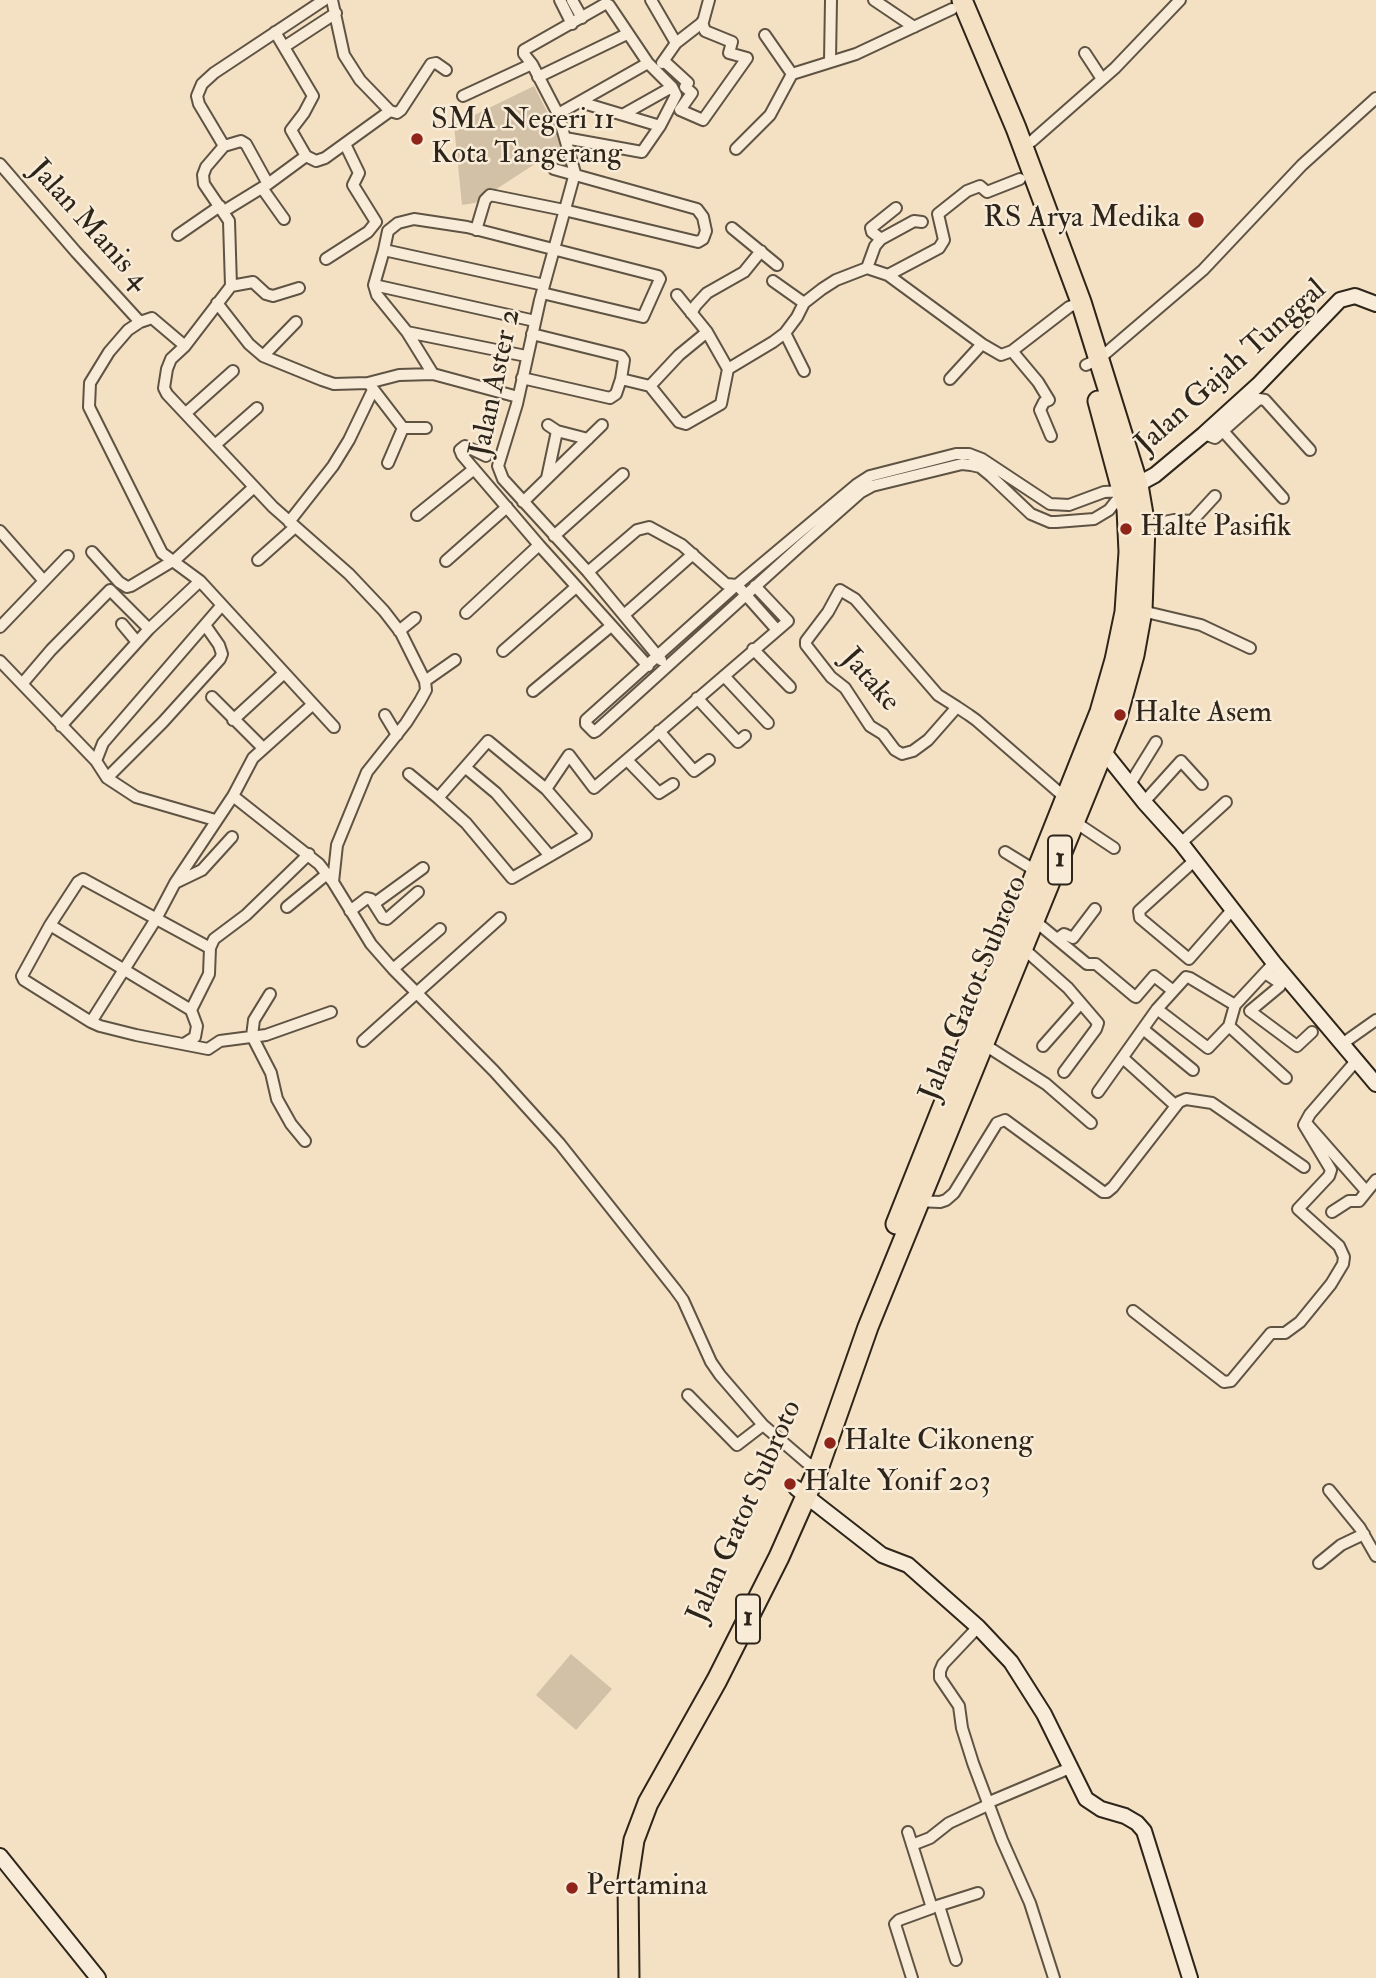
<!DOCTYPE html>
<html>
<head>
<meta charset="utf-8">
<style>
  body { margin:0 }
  canvas { display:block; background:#f4e1c3 }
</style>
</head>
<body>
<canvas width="1376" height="1978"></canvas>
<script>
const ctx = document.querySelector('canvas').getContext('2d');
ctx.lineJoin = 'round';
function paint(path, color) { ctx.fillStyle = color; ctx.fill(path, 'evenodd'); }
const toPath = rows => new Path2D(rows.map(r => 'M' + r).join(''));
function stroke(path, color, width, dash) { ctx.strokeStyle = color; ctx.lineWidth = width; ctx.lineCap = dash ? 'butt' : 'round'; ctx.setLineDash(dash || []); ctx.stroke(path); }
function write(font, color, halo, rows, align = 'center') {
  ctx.font = font + ' "IM FELL Double Pica",serif'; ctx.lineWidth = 5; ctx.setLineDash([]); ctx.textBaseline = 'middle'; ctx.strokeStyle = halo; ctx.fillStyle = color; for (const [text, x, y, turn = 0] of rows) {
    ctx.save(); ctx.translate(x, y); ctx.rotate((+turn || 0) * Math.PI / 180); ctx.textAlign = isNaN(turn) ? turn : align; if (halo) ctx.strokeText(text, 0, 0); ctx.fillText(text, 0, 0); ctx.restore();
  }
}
const green = toPath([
  [534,86,564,145,475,203,462,205,454,125],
  [571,1654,612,1689,576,1730,536,1695]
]);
const street = toPath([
  [332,0,344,55,360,80,390,111,397,113,401,110,431,64,436,63,446,70],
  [560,0,572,24],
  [572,0,582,18],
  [651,0,676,43,662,63],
  [874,0,914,27],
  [275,32,313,96,304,113,291,130,306,156,316,161,325,158,390,111],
  [765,35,792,74,856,54,952,9],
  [676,43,703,22,709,0],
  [284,47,336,13],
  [1085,53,1102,79],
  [664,61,688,83,685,87,692,93,680,110,703,120,747,58,729,53,732,42,705,31,702,22],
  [830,61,831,0],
  [648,63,558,114,575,173,540,300,517,404,498,466,503,479,588,572,661,660],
  [538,77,627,34],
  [463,96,532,64],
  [580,102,660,126],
  [558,114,532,64,524,54,524,50,605,4,609,5,648,63,672,87,676,95,660,126,642,152,565,138],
  [624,114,672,87],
  [224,146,199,104,197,96,202,84,214,73,324,0],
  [1022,146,1032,141,1115,68,1180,0],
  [736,149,770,115,792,74],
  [0,164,76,252,140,322],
  [268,184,246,144,241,141,224,146,206,167,203,175,204,184,229,221,231,286,185,346,171,359,167,369,164,388,167,394,273,507,349,574,384,611,401,633,425,681,426,690,420,701,406,723,367,772,337,845,333,882],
  [262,188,284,219],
  [224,211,268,184,306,156],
  [732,228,777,265],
  [476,230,485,200,490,195,564,210,698,242,703,239,706,231,703,217,697,209,554,169],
  [178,235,220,206],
  [881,239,872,232,871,228,896,208],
  [384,250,374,285,377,295,407,332,433,374],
  [326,259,368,232,376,222,353,185,359,173,345,144],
  [867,268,875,246,881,239,914,221,922,222],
  [888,275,939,248,944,240,938,214,967,191,980,186,987,192,1020,179],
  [773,281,804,303],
  [374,285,535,321],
  [231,286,253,282,266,294,273,296,299,288],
  [542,293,643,317,660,279,658,276,467,227,414,219,398,223,388,231,384,250,544,285],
  [677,295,707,332,728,369],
  [217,303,249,344,263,356,322,380,334,384,368,383,399,375,433,374,518,397],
  [691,313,696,305,707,293,744,272,761,251],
  [407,332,526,356],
  [785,333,804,371],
  [185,346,152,318,140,322,128,330,109,352,90,383,89,407,162,553,200,581,334,727],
  [1012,351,1038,382,1049,400,1044,402,1040,410,1051,436],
  [263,356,296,322],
  [1086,365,1099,359,1203,270,1302,165,1376,98],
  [522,378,610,398,616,394,621,379,624,360,621,356,532,334],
  [621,379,650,386,679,422,686,424,721,404,728,369,773,342,785,333,797,317,804,303,822,289,836,280,867,268,888,275,982,344,1001,355,1012,351,1069,307,1081,302],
  [950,379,982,344],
  [370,385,403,428,426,428],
  [650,386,679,355,707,332],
  [186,413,233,371],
  [548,425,557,431,588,439],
  [1223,431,1283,498],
  [1204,434,1215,438,1259,399,1265,400,1310,450],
  [215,445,257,408],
  [956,454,969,454,982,459,1050,504,1069,505,1104,492,1124,491,1109,510,1094,519,1056,522,1050,522,1031,514,991,476,980,467,971,465,962,464,872,486,861,492,801,545,596,731,594,732,586,724,586,720,732,589,856,485,870,476,956,454],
  [486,456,465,446,460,450,462,455,539,545,648,666],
  [388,463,403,428],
  [547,478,557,431],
  [523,502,602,425],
  [417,515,474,469],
  [289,522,333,466,349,440,373,390],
  [1145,526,1174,520,1192,521,1215,496],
  [0,531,44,581],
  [554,536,623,474],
  [92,552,119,582,127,587,131,586,176,559,254,487],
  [258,560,295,527],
  [446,561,507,507],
  [588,572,637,530,649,527,682,545,726,584,737,585,777,630],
  [1142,611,1201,625,1250,648],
  [466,613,539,545],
  [624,615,693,554],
  [122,624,137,642],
  [0,627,68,556],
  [399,631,415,618],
  [753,649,790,687],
  [503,651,576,587],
  [0,661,96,761,107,778,136,797,215,820],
  [724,676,768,723],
  [425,681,455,660],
  [22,684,51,650,110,590,149,629],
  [533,691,611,626],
  [212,697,262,747],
  [697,698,738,742,745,736],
  [957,707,928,740,913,751,902,754,895,750,883,734,870,726,845,688,831,677,806,645,806,641,828,612,840,590,855,599,938,695,957,707,969,715,976,720,1069,801],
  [385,715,397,735],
  [233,720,283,674],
  [61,726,149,629,200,581],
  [659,731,694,771,709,760],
  [488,741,546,789,586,835,512,878,466,823,438,798,488,741],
  [627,760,659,793,673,784],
  [96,761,103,743,222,605],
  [466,768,496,793,550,856],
  [409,774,438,798],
  [107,778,163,722,220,659,222,654,219,645,205,625],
  [1130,784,1156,742],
  [546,789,569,755,594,788,788,621,755,586],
  [233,796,253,758,312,705],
  [1144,802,1181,761,1202,784],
  [1075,822,1114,848],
  [1181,843,1226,802],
  [1005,852,1036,871],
  [1194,861,1139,911,1140,918,1189,959,1232,910],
  [175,883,202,870,232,837],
  [375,903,423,868],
  [287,907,327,874],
  [350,911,367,898,371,899,383,918,387,919,418,892],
  [1035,921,1087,964,1096,964,1134,996,1136,997,1154,976,1172,990],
  [50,925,191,1010,197,1026,195,1037,184,1044],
  [1057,939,1064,934,1073,938,1095,909],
  [1024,949,1068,988,1098,1023,1096,1029,1064,1072],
  [1274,963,1235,1005,1229,1026,1286,1078],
  [393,969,440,929],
  [1265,973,1280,983,1280,986,1250,1011,1297,1046,1312,1032],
  [270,994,254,1020,252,1036,271,1073,277,1099,291,1124,305,1141],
  [1157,1009,1208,1048,1229,1026],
  [191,1010,209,974,210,948,214,939,246,915,309,854],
  [331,1012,266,1035,220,1041,208,1049,136,1035,100,1026,91,1022,156,919,175,883,233,796,319,864,333,882,371,944,393,969,494,1071,560,1144,675,1289,683,1300,711,1362,720,1375,763,1425,806,1462,818,1469],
  [91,1022,24,980,22,976,50,925,78,882,83,879,210,948],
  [1143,1029,1193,1070],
  [363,1041,500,918],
  [1342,1044,1376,1020],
  [985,1045,1046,1084,1091,1123],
  [1043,1046,1081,1003],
  [1123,1058,1176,1106],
  [1098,1092,1157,1009,1186,977,1190,978,1235,1005],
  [1308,1125,1366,1191],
  [915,1201,940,1202,946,1200,954,1193,997,1123,1005,1120,1103,1192,1107,1192,1113,1187,1179,1102,1186,1099,1212,1103,1304,1167],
  [1332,1212,1349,1201,1359,1201,1376,1180],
  [1133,1311,1224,1382,1231,1381,1271,1333,1285,1333,1300,1322,1331,1284,1343,1264,1344,1257,1339,1246,1298,1209,1329,1176,1331,1170,1304,1125,1310,1114,1356,1061],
  [688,1395,737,1445,763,1425],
  [1329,1490,1360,1528,1376,1556],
  [1319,1563,1341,1545,1364,1534],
  [978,1627,943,1664,940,1671,940,1678,959,1706,962,1728,973,1763,1002,1840,1030,1903,1054,1978],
  [987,1803,1070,1768],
  [908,1832,932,1908,899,1920,895,1924,912,1978],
  [912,1845,930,1838,949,1823,988,1805],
  [939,1906,956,1960],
  [934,1907,978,1893]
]);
const secondary = toPath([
  [1131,488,1155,475,1204,434,1258,385,1340,300,1355,296,1376,304],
  [1100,747,1144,802,1181,843,1274,963,1376,1084],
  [796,1488,882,1555,908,1565,978,1627,1011,1662,1044,1714,1086,1799,1101,1809,1125,1816,1137,1823,1144,1831,1190,1978],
  [0,1856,98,1978]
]);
const highway = toPath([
  [896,1224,1100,712,1115,660,1125,612,1129,552,1127,509,1098,401],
  [629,1978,628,1880,634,1840,648,1803,717,1680,779,1557,818,1469,868,1327,1116,720,1134,655,1142,611,1145,526,1138,485,1081,302,1016,128,962,0]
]);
const markers = [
  [417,139,7,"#8f2418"],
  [1196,220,9,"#8f2418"],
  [1126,529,7,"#8f2418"],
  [1120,715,7,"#8f2418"],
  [830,1443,7,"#8f2418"],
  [790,1484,7,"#8f2418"],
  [572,1888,7,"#8f2418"]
];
const shields = [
  [1060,860,24],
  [748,1619,24]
];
const shieldNames = [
  ["1",1060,860],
  ["1",748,1619]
];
const poiNames = [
  ["SMA Negeri 11",431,122],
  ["Kota Tangerang",431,156],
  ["RS Arya Medika",1180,220,"right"],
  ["Halte Pasifik",1140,529],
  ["Halte Asem",1134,715],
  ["Halte Cikoneng",844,1443],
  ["Halte Yonif 203",804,1484],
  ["Pertamina",586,1888]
];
const streetNames = [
  ["Jalan Manis 4",88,226,48],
  ["Jalan Gajah Tunggal",1232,368,-42],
  ["Jalan Aster 2",497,383,-78],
  ["Jatake",869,681,49],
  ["Jalan Gatot Subroto",975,989,-68],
  ["Jalan Gatot Subroto",746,1512,-66]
];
paint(green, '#d2c1a6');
stroke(street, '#5f5344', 14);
stroke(secondary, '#2d241a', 18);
stroke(highway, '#2d241a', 23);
stroke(street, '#f8ecd8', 10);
stroke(secondary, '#f8ecd8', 14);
stroke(highway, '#f4e1c3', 19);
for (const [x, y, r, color] of markers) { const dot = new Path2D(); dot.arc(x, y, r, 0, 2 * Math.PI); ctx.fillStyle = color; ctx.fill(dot); stroke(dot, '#f8ecd8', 2.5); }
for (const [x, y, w] of shields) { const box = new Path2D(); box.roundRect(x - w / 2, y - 24.5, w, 49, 5); ctx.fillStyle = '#f8ecd8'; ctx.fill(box); stroke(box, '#2d241a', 2); }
write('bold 28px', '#2d241a', null, shieldNames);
write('30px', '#2d241a', '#f8ecd8', poiNames, 'left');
write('30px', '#2d241a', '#f8ecd8', streetNames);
</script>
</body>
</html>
